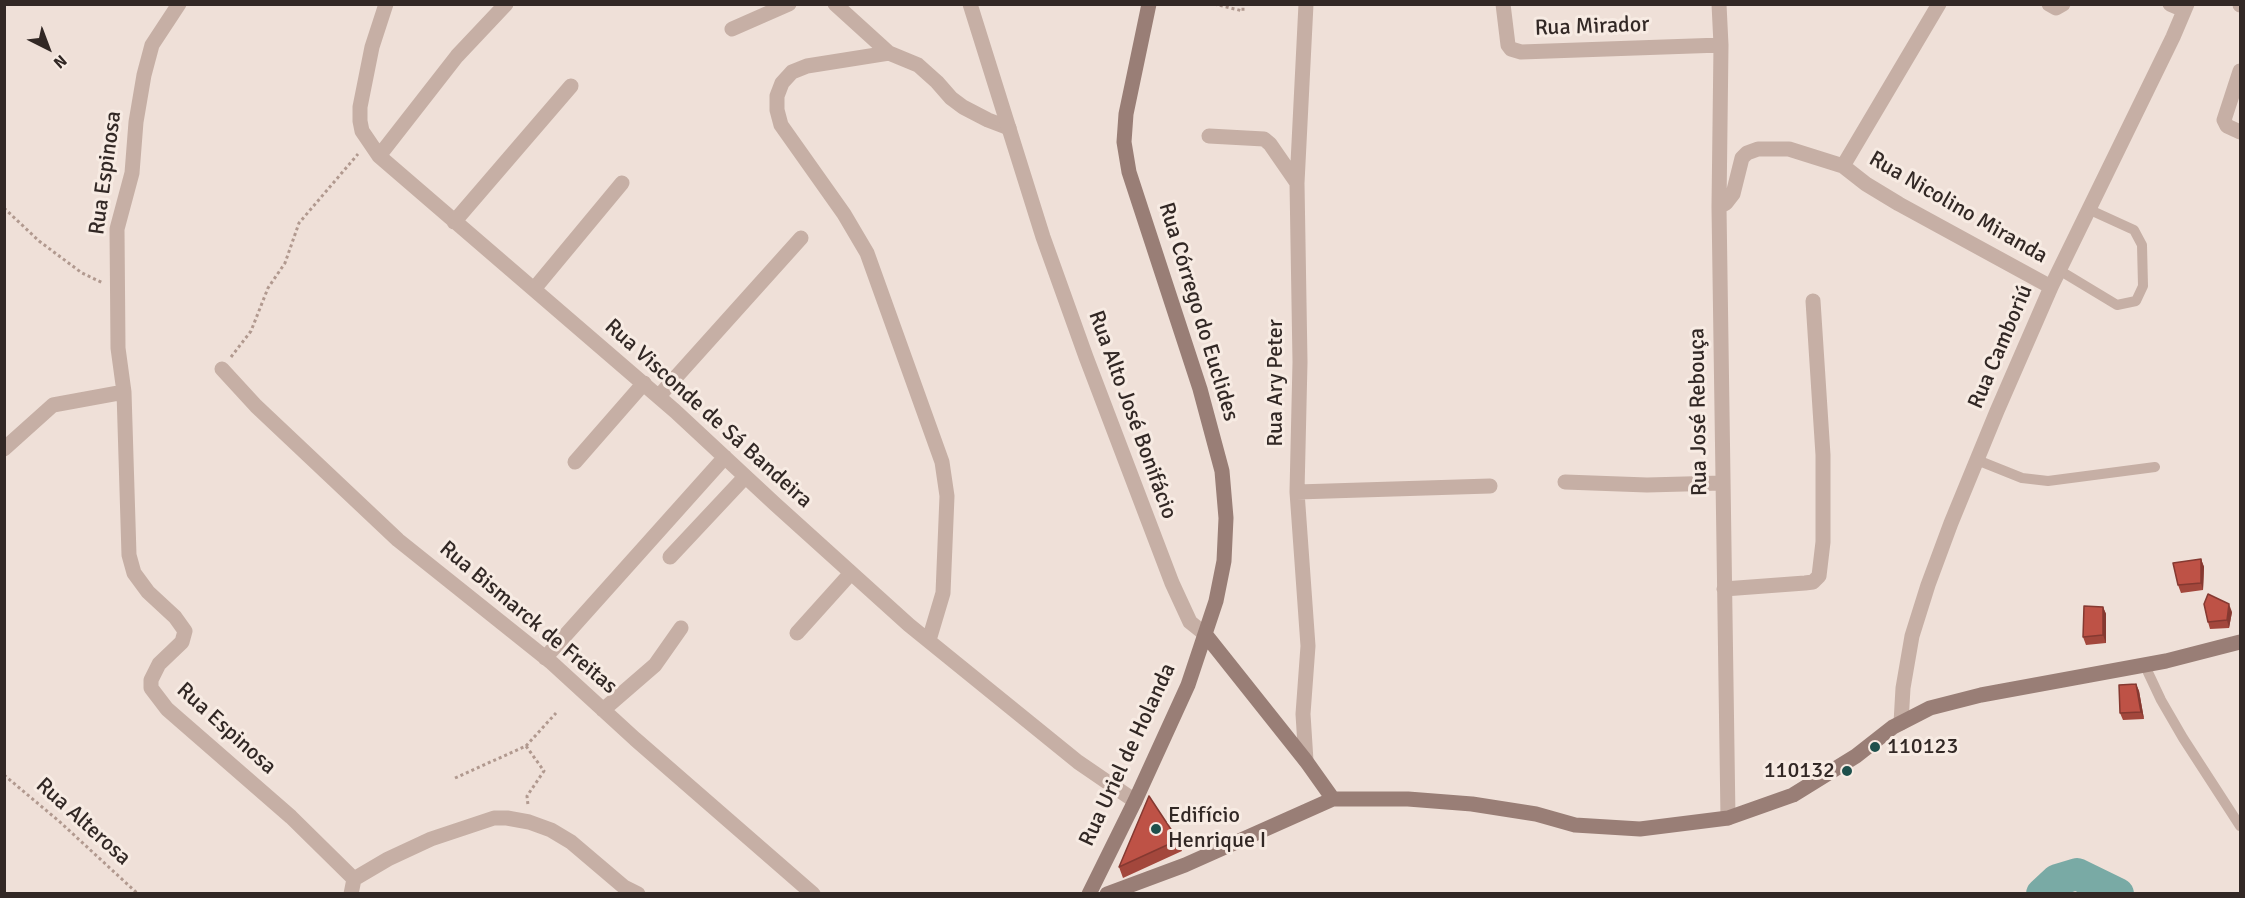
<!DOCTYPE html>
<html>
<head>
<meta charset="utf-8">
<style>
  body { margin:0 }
  #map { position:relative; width:2245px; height:898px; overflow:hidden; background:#efe0d8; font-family:Signika,sans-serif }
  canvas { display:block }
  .frame { position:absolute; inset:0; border:6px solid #322825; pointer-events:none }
  .north { position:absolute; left:18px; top:18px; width:60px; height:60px; -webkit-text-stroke:4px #f7ebe3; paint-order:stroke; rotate:138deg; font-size:16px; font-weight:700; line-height:24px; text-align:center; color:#322825 }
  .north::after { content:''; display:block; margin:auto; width:21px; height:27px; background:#322825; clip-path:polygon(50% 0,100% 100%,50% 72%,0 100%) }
</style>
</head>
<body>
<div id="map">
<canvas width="2245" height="898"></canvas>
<div class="frame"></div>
<div class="north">N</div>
</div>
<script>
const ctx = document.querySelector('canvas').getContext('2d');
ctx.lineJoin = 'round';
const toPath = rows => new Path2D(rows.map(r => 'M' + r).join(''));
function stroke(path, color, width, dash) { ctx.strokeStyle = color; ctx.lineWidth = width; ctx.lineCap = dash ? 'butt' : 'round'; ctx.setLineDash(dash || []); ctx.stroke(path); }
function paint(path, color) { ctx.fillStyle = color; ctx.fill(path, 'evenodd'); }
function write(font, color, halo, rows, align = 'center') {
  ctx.font = font + ' Signika,sans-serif'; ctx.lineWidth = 6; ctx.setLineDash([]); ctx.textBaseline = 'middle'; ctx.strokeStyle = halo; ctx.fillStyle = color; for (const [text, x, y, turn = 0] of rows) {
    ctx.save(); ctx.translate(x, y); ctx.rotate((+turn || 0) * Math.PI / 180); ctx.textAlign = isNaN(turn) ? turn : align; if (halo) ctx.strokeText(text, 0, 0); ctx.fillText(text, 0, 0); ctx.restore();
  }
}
const river = toPath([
  [2042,894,2057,880,2077,874,2118,894]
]);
const path = toPath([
  [1214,4,1243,11,1243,4],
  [4,208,39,241,82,273,103,283],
  [231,357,251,331,268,288,285,263,299,223,358,154],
  [526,746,556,713],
  [4,775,60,822,138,894],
  [455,778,526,746,544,771,527,796,528,805]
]);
const service = toPath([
  [2059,270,2117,305,2136,301,2143,286,2142,245,2134,230,2088,209],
  [1977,460,2022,478,2048,481,2155,467],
  [2145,666,2161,700,2183,738,2240,826]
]);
const minor = toPath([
  [179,4,152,45,144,75,136,122,132,173,117,229,118,348,124,392,129,555,134,573,148,592,175,617,185,631,182,642,159,664,151,680,151,688,167,709,291,817,354,879],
  [386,4,372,47,360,107,360,121,362,131,379,156,675,411,775,504,909,625,1078,762,1135,801],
  [835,4,889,53],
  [1503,4,1508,45,1511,49,1521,52,1721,45],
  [1719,4,1721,45,1719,207,1728,818],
  [2049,4,2056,8,2063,4],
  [2170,4,2184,10],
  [2240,4,2240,5],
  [732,29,789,4],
  [2240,71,2224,120,2227,126,2240,132],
  [1209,136,1264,139,1270,144,1297,183],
  [379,156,457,56,506,4],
  [1843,166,1866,184,1899,204,2051,287],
  [1719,207,1726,203,1733,194,1742,158,1747,153,1758,149,1789,149,1843,166,1939,4],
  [454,222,571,86],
  [534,289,622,183],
  [222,369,256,406,398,540,552,663,635,739,813,894],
  [659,396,801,238],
  [4,449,53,405,124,392],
  [575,462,644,383],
  [1565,482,1647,485,1722,483],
  [1297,492,1490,486],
  [670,557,745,477],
  [1724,589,1805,583,1813,582,1819,576,1823,542,1823,455,1813,301],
  [797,633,851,573],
  [929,640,943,593,947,496,942,462,867,253,844,214,781,125,777,110,777,96,782,83,792,72,807,66,889,53,918,65,937,82,951,98,963,107,988,120,1009,128],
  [545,658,725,457],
  [603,710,655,665,681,628],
  [1901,723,1903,688,1912,636,1928,585,1951,523,1997,411,2051,287,2173,37,2187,4],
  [1306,761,1303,714,1308,646,1297,492,1300,362,1297,183,1306,4],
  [351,894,354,879,388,859,431,839,494,818,507,818,529,822,551,830,571,842,624,887,638,894]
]);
const tertiary = toPath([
  [970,4,1043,237,1086,357,1172,583,1190,622,1205,634]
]);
const secondary = toPath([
  [1205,634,1306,761,1333,799],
  [1089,894,1135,801,1188,685,1216,601,1224,561,1226,518,1222,471,1200,389,1129,172,1124,142,1126,114,1149,4],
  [1107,894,1185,865,1333,799,1408,799,1472,804,1536,814,1575,825,1640,829,1728,818,1793,795,1856,756,1893,727,1930,708,1981,695,2166,661,2240,642]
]);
const wall = toPath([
  [2201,559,2204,567,2203,590,2181,593,2178,585],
  [2103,607,2106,614,2106,643,2086,645,2083,637],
  [2232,612,2229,628,2210,629,2208,622],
  [2136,684,2139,691,2144,719,2123,720,2120,713],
  [1178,840,1182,851,1123,878,1119,867]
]);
const shadedWall = toPath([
  [2201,559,2204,567,2203,590,2201,583],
  [2229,604,2232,612,2229,628,2227,620],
  [2103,607,2106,614,2106,643,2103,635],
  [2136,684,2139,691,2144,719,2141,712]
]);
const building = toPath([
  [2201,559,2201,583,2178,585,2173,563,2201,559],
  [2208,594,2229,604,2227,620,2208,622,2204,604,2208,594],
  [2084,606,2103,607,2103,635,2083,637,2084,606],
  [2136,684,2141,712,2120,713,2119,685,2136,684],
  [1149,796,1178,840,1119,867,1149,796]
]);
const markers = [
  [1875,747,6,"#1e504c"],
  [1847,771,6,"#1e504c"],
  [1156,829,6,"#1e504c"]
];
const streetNames = [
  ["Rua Mirador",1592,27,-2],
  ["Rua Espinosa",106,173,-82],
  ["Rua Nicolino Miranda",1958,208,30],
  ["Rua Córrego do Euclides",1198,312,73],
  ["Rua Camboriú",2001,347,-67],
  ["Rua Ary Peter",1276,383,-90],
  ["Rua José Rebouça",1699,412,-91],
  ["Rua Visconde de Sá Bandeira",708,414,42],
  ["Rua Alto José Bonifácio",1132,415,70],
  ["Rua Bismarck de Freitas",528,618,40],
  ["Rua Espinosa",226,729,42],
  ["Rua Uriel de Holanda",1128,755,-65],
  ["Rua Alterosa",83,822,42]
];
const poiNames = [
  ["110123",1887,747],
  ["110132",1835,771,"right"],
  ["Edifício",1168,816],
  ["Henrique I",1168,841]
];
stroke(river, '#79aaa5', 32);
stroke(path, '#b1998f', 3, [3, 3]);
stroke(service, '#c6afa5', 10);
stroke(minor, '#c6afa5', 15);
stroke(tertiary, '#c6afa5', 15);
stroke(secondary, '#997e76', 15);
paint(wall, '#a3473c');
paint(shadedWall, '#853931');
paint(building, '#be5246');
stroke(building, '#853931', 1.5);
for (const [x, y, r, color] of markers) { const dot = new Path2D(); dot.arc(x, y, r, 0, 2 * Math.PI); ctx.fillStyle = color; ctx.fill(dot); stroke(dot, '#f7ebe3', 2); }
write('22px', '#322825', '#f7ebe3', streetNames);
write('22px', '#322825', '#f7ebe3', poiNames, 'left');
</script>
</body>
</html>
